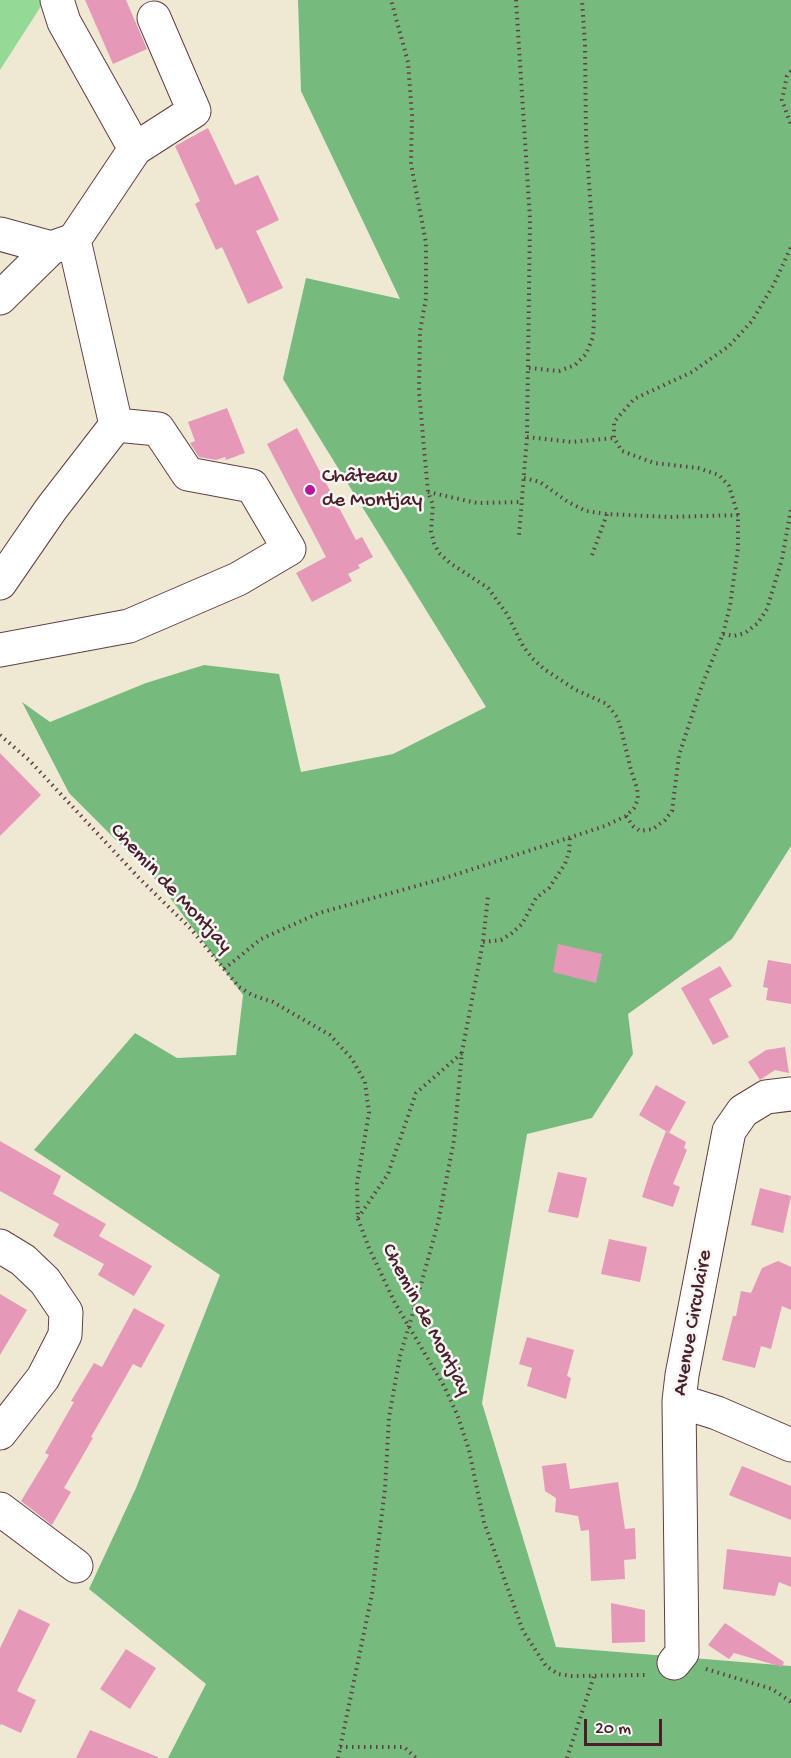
<!DOCTYPE html>
<html>
<head>
<meta charset="utf-8">
<style>
  body { margin:0 }
  #map { position:relative; width:791px; height:1758px; overflow:hidden; background:#efe9d3; font-family:"Gochi Hand",sans-serif }
  canvas { display:block }
  .scale { position:absolute; left:584px; top:1719px; width:78px; height:27px; box-sizing:border-box; border:3px solid #4a1f2b; border-top:0; padding-left:8px; font-size:18px; line-height:21px; white-space:nowrap; color:#4a1f2b; -webkit-text-stroke:4px #f6f6f2; paint-order:stroke }
</style>
</head>
<body>
<div id="map">
<canvas width="791" height="1758"></canvas>
<div class="scale">20 m</div>
</div>
<script>
const ctx = document.querySelector('canvas').getContext('2d');
ctx.lineJoin = 'round';
function paint(path, color) { ctx.fillStyle = color; ctx.fill(path, 'evenodd'); }
const toPath = rows => new Path2D(rows.map(r => 'M' + r).join(''));
function stroke(path, color, width, dash) { ctx.strokeStyle = color; ctx.lineWidth = width; ctx.lineCap = dash ? 'butt' : 'round'; ctx.setLineDash(dash || []); ctx.stroke(path); }
function write(font, color, halo, rows, align = 'center') {
  ctx.font = font + ' "Gochi Hand",sans-serif'; ctx.lineWidth = 5; ctx.setLineDash([]); ctx.textBaseline = 'middle'; ctx.strokeStyle = halo; ctx.fillStyle = color; for (const [text, x, y, turn = 0] of rows) {
    ctx.save(); ctx.translate(x, y); ctx.rotate((+turn || 0) * Math.PI / 180); ctx.textAlign = isNaN(turn) ? turn : align; if (halo) ctx.strokeText(text, 0, 0); ctx.fillText(text, 0, 0); ctx.restore();
  }
}
const green = toPath([
  [0,0,45,0,0,70]
]);
const forest = toPath([
  [298,0,791,0,791,846,732,939,628,1014,633,1054,592,1118,527,1134,482,1403,556,1647,791,1666,791,1758,168,1758,206,1684,89,1589,136,1488,220,1275,34,1150,135,1033,177,1058,236,1055,243,995,159,883,69,793,22,702,50,722,146,683,204,665,279,674,301,772,393,754,486,707,283,379,306,278,400,299,301,91]
]);
const building = toPath([
  [85,0,126,0,147,49,113,64],
  [208,128,235,185,258,175,279,220,256,231,283,288,248,304,222,247,216,250,195,204,200,201,175,146],
  [227,408,245,453,226,460,225,457,216,460,199,457,190,443,195,441,188,422],
  [297,428,356,540,362,537,373,557,358,565,360,568,348,574,352,581,312,602,296,573,326,557,267,444],
  [0,753,41,795,0,836],
  [558,944,602,954,596,983,553,972],
  [768,960,791,964,791,1004,766,1000,768,988,763,987],
  [720,966,732,986,709,999,729,1037,713,1045,681,988],
  [785,1047,789,1073,775,1070,760,1080,748,1062,766,1050],
  [656,1085,686,1102,669,1133,639,1115],
  [666,1131,686,1142,684,1148,687,1150,673,1184,680,1187,673,1207,642,1197,651,1169],
  [0,1141,61,1176,53,1194,106,1224,99,1236,152,1266,134,1296,98,1275,104,1264,53,1236,59,1224,0,1191],
  [558,1172,587,1178,578,1218,548,1212],
  [760,1188,791,1196,783,1233,751,1225],
  [609,1239,647,1247,640,1282,601,1274],
  [778,1261,791,1267,791,1310,782,1306,771,1349,761,1346,755,1368,722,1360,733,1316,736,1316,741,1291,751,1293,762,1268],
  [0,1294,27,1310,0,1355],
  [134,1308,165,1325,141,1368,133,1364,91,1437,93,1438,64,1488,71,1492,52,1525,21,1501,49,1455,45,1453,74,1402,71,1401,94,1363,102,1367],
  [527,1337,574,1350,567,1376,571,1378,566,1399,527,1386,532,1368,519,1364],
  [566,1463,570,1489,618,1482,625,1529,635,1528,636,1559,624,1560,625,1579,591,1581,589,1530,581,1531,578,1516,555,1512,556,1498,545,1491,542,1466],
  [742,1466,791,1486,791,1520,729,1495],
  [727,1549,791,1557,791,1587,779,1582,775,1596,723,1589],
  [611,1603,645,1610,645,1642,612,1643],
  [19,1609,50,1624,17,1691,36,1700,21,1733,1,1724,0,1726,0,1648],
  [725,1623,784,1662,782,1667,734,1653,729,1659,708,1645],
  [126,1649,156,1668,130,1709,100,1689],
  [90,1730,158,1757,158,1758,76,1758]
]);
const path = toPath([
  [516,0,530,219,527,437,519,535],
  [791,71,787,76,782,100,791,125],
  [529,368,559,371,575,365,586,354,593,337,594,319,593,242,586,137,585,46,582,0],
  [527,437,572,442,614,438],
  [524,478,540,482,568,502,586,511,607,514,669,517,738,515],
  [428,492,477,503,522,502],
  [592,555,607,514],
  [723,634,734,636,745,633,758,623,767,609,782,559,791,509],
  [0,735,29,760,138,877,190,928,239,987,252,995,273,1002,330,1035,352,1059,365,1082,369,1113,357,1183,358,1219,369,1248,395,1303,444,1386,457,1414,469,1450,484,1522,523,1631,546,1666,558,1674,571,1676,648,1675],
  [626,816,633,826,640,831,653,829,665,820,672,811,679,755,702,685,723,634,730,606,738,548,738,515,729,486,719,475,698,468,654,463,622,451,614,438,614,422,634,399,692,372,729,346,752,321,774,284,791,247],
  [483,942,501,940,512,933,522,924,536,898,549,888,565,864,569,852,570,837],
  [224,969,261,939,319,913,445,878,605,826,626,816,634,808,638,799,637,788,631,770,621,729,617,717,607,704,576,690,544,669,532,658,523,646,507,614,488,588,450,563,439,553,434,543,431,531,433,505,428,492,419,392,420,331,426,298,426,243,411,164,412,115,408,62,391,0],
  [358,1218,388,1174,416,1093,462,1053],
  [415,1306,438,1223,454,1140,462,1052,483,942,488,896],
  [706,1669,772,1689,791,1702],
  [340,1747,404,1747,416,1758],
  [338,1758,372,1594,385,1489,389,1417,400,1356],
  [567,1758,594,1676]
]);
const minor = toPath([
  [57,0,64,22,135,149],
  [0,234,51,248,74,240],
  [0,298,51,248],
  [0,583,51,509,116,425,74,240,135,149,194,111,154,18],
  [0,650,129,626,238,579,289,549,252,486,188,474,158,429,116,425],
  [0,1246,23,1260,45,1281,66,1312,65,1335,43,1378,0,1433],
  [679,1401,717,1413,791,1445],
  [0,1509,76,1566],
  [674,1663,682,1653,679,1401,682,1375,729,1131,743,1111,766,1097,791,1094]
]);
const pathBridge = toPath([
  [400,1356,415,1306]
]);
const markers = [
  [310,490,6,"#b5179e"]
];
const poiNames = [
  ["Château",322,478],
  ["de Montjay",322,502]
];
const streetNames = [
  ["Chemin de Montjay",170,889,47],
  ["Chemin de Montjay",425,1320,62],
  ["Avenue Circulaire",694,1323,-80]
];
paint(green, '#94da94');
paint(forest, '#77ba7e');
paint(building, '#e698b9');
stroke(minor, '#633d44', 35);
stroke(path, '#633d44', 4, [1.5, 4.5]);
stroke(minor, '#fff', 33);
stroke(pathBridge, '#633d44', 4, [1.5, 4.5]);
for (const [x, y, r, color] of markers) { const dot = new Path2D(); dot.arc(x, y, r, 0, 2 * Math.PI); ctx.fillStyle = color; ctx.fill(dot); stroke(dot, '#f6f6f2', 2); }
write('21px', '#4a1f2b', '#f6f6f2', poiNames, 'left');
write('21px', '#4a1f2b', '#f6f6f2', streetNames);
</script>
</body>
</html>
